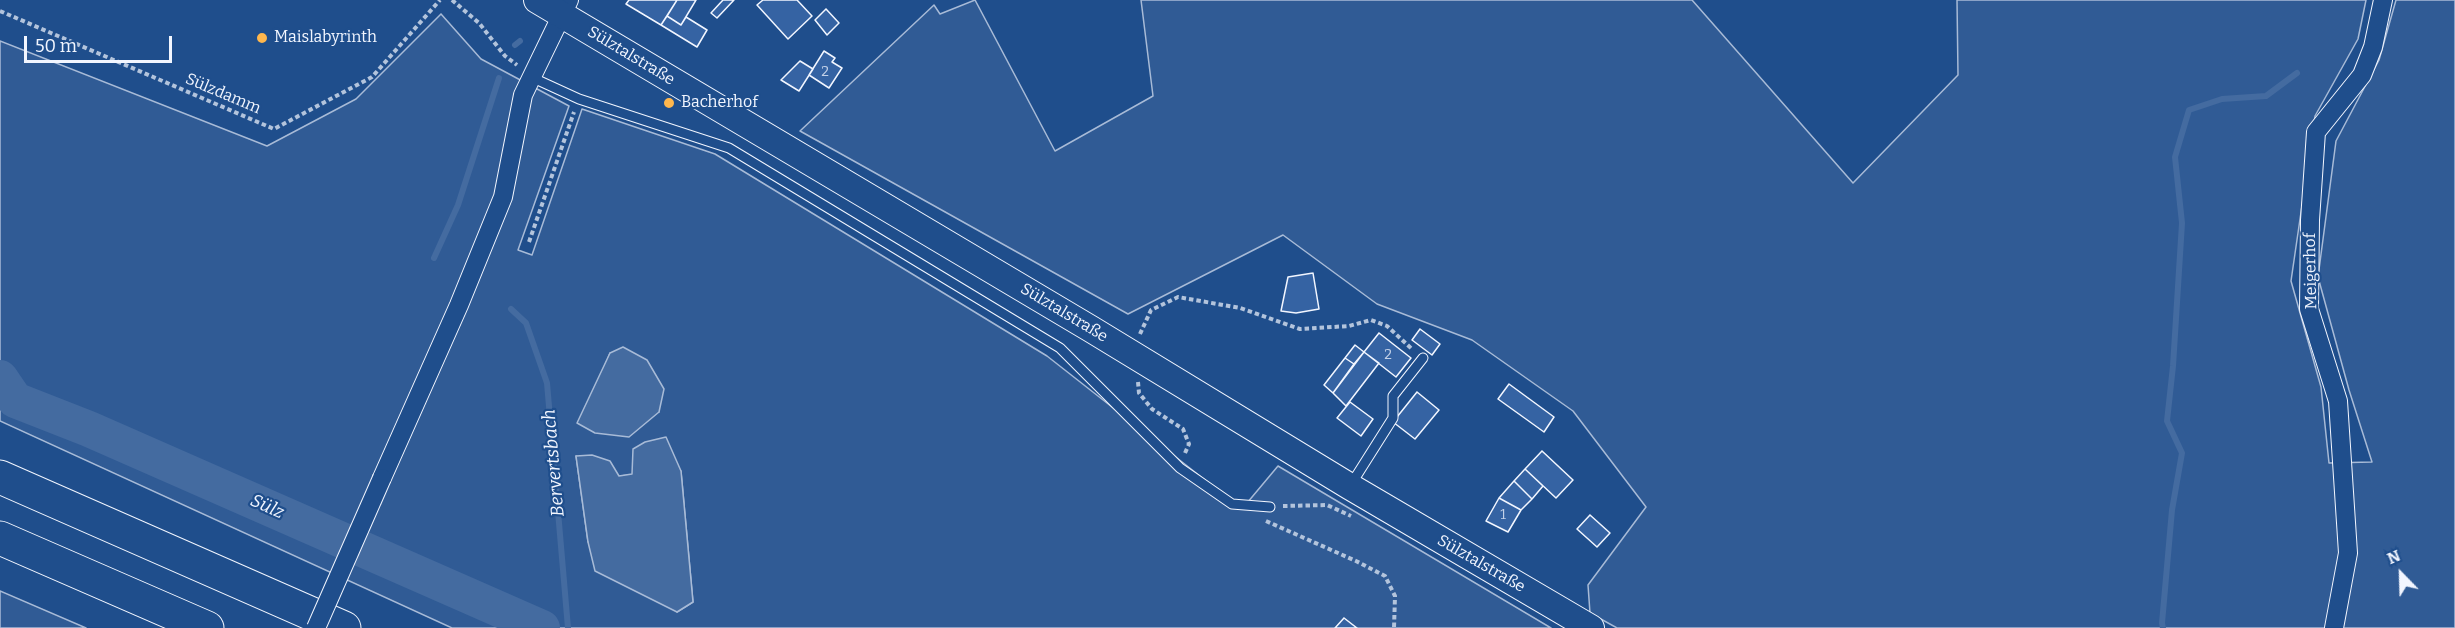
<!DOCTYPE html>
<html>
<head>
<meta charset="utf-8">
<style>
  body { margin:0 }
  #map { position:relative; width:2455px; height:628px; overflow:hidden; background:#1f4e8c; font-family:Bitter,serif }
  canvas { display:block }
  .north { position:absolute; left:2371px; top:544px; width:60px; height:60px; -webkit-text-stroke:4px #1f4e8c; paint-order:stroke; rotate:337deg; font-size:16px; font-weight:700; line-height:24px; text-align:center; color:#f2f6ff }
  .north::after { content:''; display:block; margin:auto; width:21px; height:27px; background:#f2f6ff; clip-path:polygon(50% 0,100% 100%,50% 72%,0 100%) }
  .scale { position:absolute; left:24px; top:36px; width:148px; height:27px; box-sizing:border-box; border:3px solid #f2f6ff; border-top:0; padding-left:8px; font-size:18px; line-height:21px; white-space:nowrap; color:#f2f6ff; -webkit-text-stroke:4px #1f4e8c; paint-order:stroke }
</style>
</head>
<body>
<div id="map">
<canvas width="2455" height="628"></canvas>
<div class="north">N</div>
<div class="scale">50 m</div>
</div>
<script>
const ctx = document.querySelector('canvas').getContext('2d');
ctx.lineJoin = 'round';
function paint(path, color) { ctx.fillStyle = color; ctx.fill(path, 'evenodd'); }
const toPath = rows => new Path2D(rows.map(r => 'M' + r).join(''));
function stroke(path, color, width, dash) { ctx.strokeStyle = color; ctx.lineWidth = width; ctx.lineCap = dash ? 'butt' : 'round'; ctx.setLineDash(dash || []); ctx.stroke(path); }
function write(font, color, halo, rows, align = 'center') {
  ctx.font = font + ' Bitter,serif'; ctx.lineWidth = 4.5; ctx.setLineDash([]); ctx.textBaseline = 'middle'; ctx.strokeStyle = halo; ctx.fillStyle = color; for (const [text, x, y, turn = 0] of rows) {
    ctx.save(); ctx.translate(x, y); ctx.rotate((+turn || 0) * Math.PI / 180); ctx.textAlign = isNaN(turn) ? turn : align; if (halo) ctx.strokeText(text, 0, 0); ctx.fillText(text, 0, 0); ctx.restore();
  }
}
const green = toPath([
  [975,0,1055,151,1153,96,1141,0,1692,0,1853,183,1958,75,1957,0,2366,0,2358,39,2315,116,2291,281,2321,387,2329,463,2372,462,2349,390,2318,277,2336,141,2379,60,2396,0,2455,0,2455,628,1617,628,1590,613,1588,585,1646,507,1573,411,1472,340,1377,304,1283,235,1128,314,800,131,934,5,940,14,975,0],
  [441,14,481,59,569,106,518,250,532,255,582,109,715,154,1047,356,1242,509,1278,466,1551,628,452,628,0,421,0,41,267,146,356,99,441,14],
  [610,353,659,412,602,373,610,353],
  [576,456,619,476,681,471,693,602,677,612,588,542,576,456],
  [0,591,86,628,0,628,0,591]
]);
const water = toPath([
  [623,347,647,360,664,389,659,412,629,437,595,433,577,423,610,353,623,347],
  [666,437,681,471,693,602,677,612,595,571,588,542,576,456,592,455,610,461,619,476,632,474,633,449,645,442,666,437]
]);
const stream = toPath([
  [515,45,520,41],
  [434,258,458,205,499,78],
  [511,309,526,323,547,383,568,628],
  [2163,628,2162,623,2172,510,2182,453,2167,421,2173,366,2182,223,2175,157,2189,110,2222,99,2266,96,2297,73]
]);
const river = toPath([
  [0,378,15,400,89,429,542,628]
]);
const building = toPath([
  [629,0,677,0,661,25,626,4,629,0],
  [677,0,696,0,681,25,667,16,677,0],
  [723,0,734,0,717,18,711,13,723,0],
  [763,0,797,0,812,16,788,39,757,5,763,0],
  [826,9,839,23,827,35,815,20,826,9],
  [667,16,681,25,686,17,707,30,697,47,661,25,667,16],
  [824,51,835,58,832,62,842,68,829,88,809,75,824,51],
  [800,61,813,69,799,91,781,80,800,61],
  [1313,273,1319,309,1296,313,1281,311,1288,277,1313,273],
  [1420,329,1440,344,1432,355,1412,340,1420,329],
  [1379,333,1411,358,1396,377,1364,352,1379,333],
  [1355,345,1364,352,1354,364,1345,358,1355,345],
  [1364,352,1379,363,1346,406,1333,393,1364,352],
  [1345,358,1354,364,1333,393,1324,385,1345,358],
  [1509,384,1554,417,1544,432,1498,399,1509,384],
  [1417,392,1439,410,1415,439,1393,422,1417,392],
  [1350,402,1373,419,1361,436,1337,418,1350,402],
  [1542,451,1573,480,1556,498,1525,469,1542,451],
  [1525,469,1543,486,1532,499,1514,481,1525,469],
  [1514,481,1532,499,1521,510,1499,498,1514,481],
  [1499,498,1521,510,1508,532,1486,521,1499,498],
  [1590,515,1610,533,1597,547,1577,529,1590,515],
  [1344,618,1357,628,1335,628,1344,618]
]);
const path = toPath([
  [452,0,479,23,505,56,517,65],
  [0,11,274,129,372,77,440,0],
  [529,242,574,112],
  [1140,334,1151,310,1178,297,1240,308,1300,329,1349,326,1371,320,1387,326,1413,350],
  [1138,382,1139,393,1152,409,1183,429,1189,444,1185,453],
  [1283,506,1327,505,1351,516],
  [1266,521,1356,561,1385,576,1395,596,1394,628]
]);
const lane = toPath([
  [531,77,579,99,729,148,1060,348,1180,468,1232,504,1270,507],
  [1350,486,1393,418,1393,396,1423,358]
]);
const street = toPath([
  [382,478,459,305,503,197,523,95,569,0],
  [2334,628,2348,553,2338,401,2309,309,2310,220,2316,132,2362,75,2373,47,2383,0]
]);
const secondary = toPath([
  [537,0,1091,329,1349,486,1591,628]
]);
const highway = toPath([
  [0,477,344,628],
  [0,538,207,628]
]);
const streetBridge = toPath([
  [316,628,382,478]
]);
const markers = [
  [262,38,6,"#ffb74d"],
  [669,103,6,"#ffb74d"]
];
const numberNames = [
  ["2",825,72],
  ["2",1388,355],
  ["1",1503,515]
];
const poiNames = [
  ["Maislabyrinth",274,38],
  ["Bacherhof",681,103]
];
const streetNames = [
  ["Sülztalstraße",631,56,31],
  ["Sülzdamm",223,94,23],
  ["Meigerhof",2311,271,-91],
  ["Sülztalstraße",1064,313,31],
  ["Sülztalstraße",1481,564,30]
];
const waterNames = [
  ["Bervertsbach",554,463,-95],
  ["Sülz",267,507,24]
];
paint(green, '#305b95');
stroke(green, '#a8bbd7', 1.5);
paint(water, '#446ba0');
stroke(water, '#a8bbd7', 1.5);
stroke(stream, '#446ba0', 6);
stroke(river, '#446ba0', 36);
paint(building, '#3563a3');
stroke(building, '#f2f6ff', 1.5);
stroke(lane, '#f2f6ff', 11);
stroke(street, '#f2f6ff', 20);
stroke(secondary, '#f2f6ff', 28);
stroke(highway, '#f2f6ff', 35);
stroke(path, '#b3c4dc', 4, [4.5, 3]);
stroke(lane, '#1f4e8c', 9);
stroke(street, '#1f4e8c', 18);
stroke(secondary, '#1f4e8c', 26);
stroke(highway, '#1f4e8c', 33);
stroke(streetBridge, '#f2f6ff', 20, []);
stroke(streetBridge, '#1f4e8c', 18);
for (const [x, y, r, color] of markers) { const dot = new Path2D(); dot.arc(x, y, r, 0, 2 * Math.PI); ctx.fillStyle = color; ctx.fill(dot); stroke(dot, '#1f4e8c', 2); }
write('14px', '#c3d1e8', null, numberNames);
write('16px', '#f2f6ff', '#1f4e8c', poiNames, 'left');
write('16px', '#f2f6ff', '#1f4e8c', streetNames);
write('italic 18px', '#f2f6ff', '#1f4e8c', waterNames);
</script>
</body>
</html>
